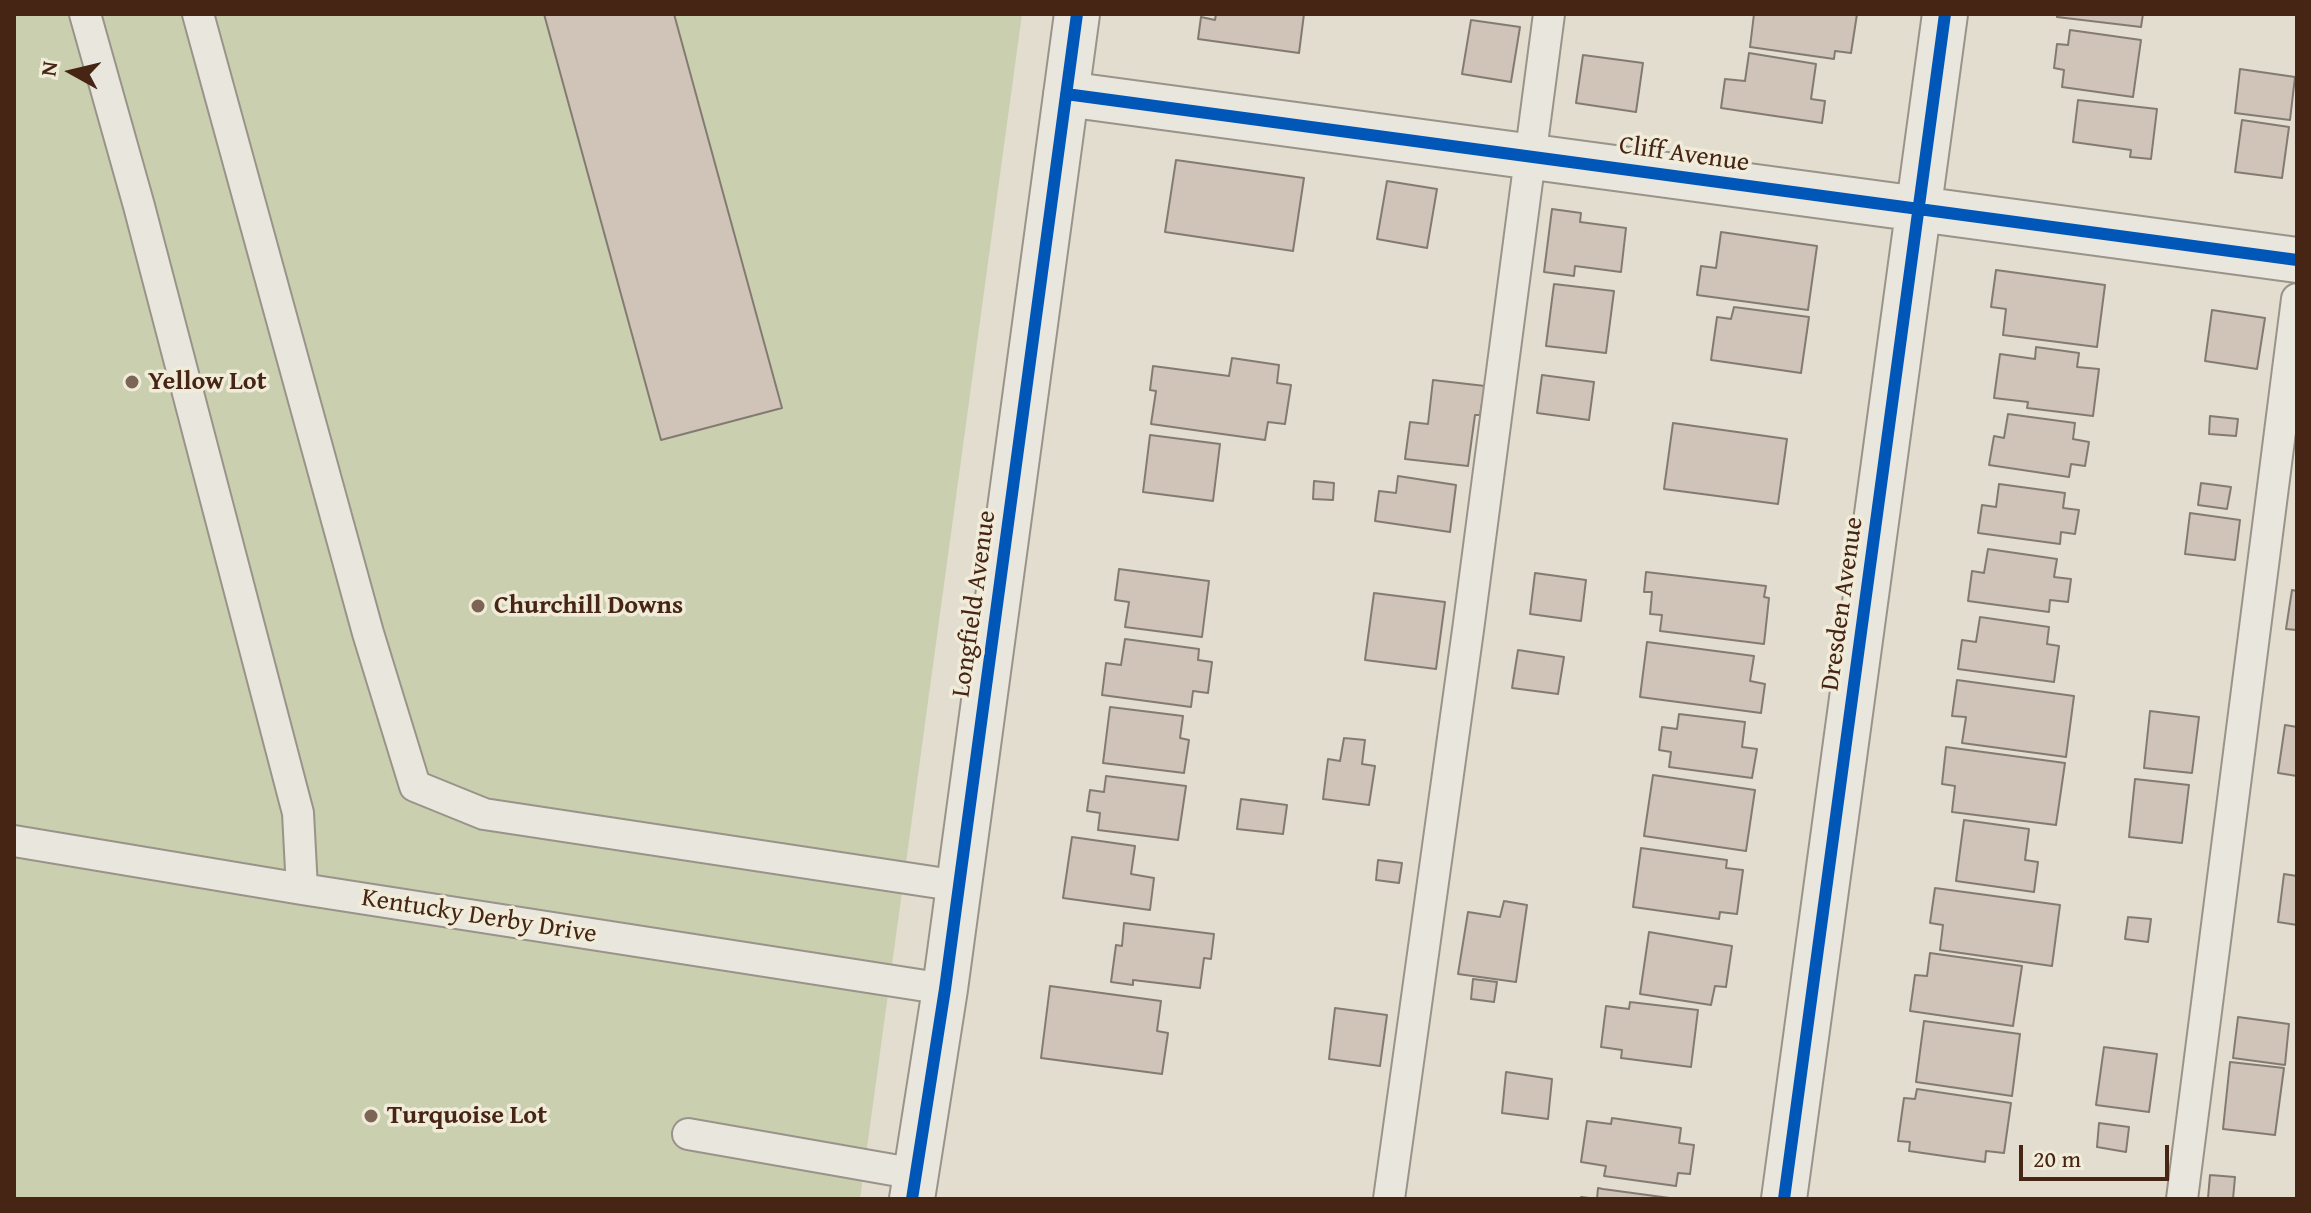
<!DOCTYPE html>
<html>
<head>
<meta charset="utf-8">
<style>
  body { margin:0 }
  #map { position:relative; width:2311px; height:1213px; overflow:hidden; background:#e2ddce; font-family:"Gentium Book Plus",serif }
  canvas { display:block }
  .frame { position:absolute; inset:0; border:16px solid #472514; pointer-events:none }
  .north { position:absolute; left:32px; top:32px; width:80px; height:80px; -webkit-text-stroke:6px #f1ecda; paint-order:stroke; rotate:278deg; font-size:22px; font-weight:700; line-height:32px; text-align:center; color:#472514 }
  .north::after { content:''; display:block; margin:auto; width:28px; height:36px; background:#472514; clip-path:polygon(50% 0,100% 100%,50% 72%,0 100%) }
  .scale { position:absolute; left:2019px; top:1145px; width:150px; height:36px; box-sizing:border-box; border:4px solid #472514; border-top:0; padding-left:10px; font-size:24px; line-height:28px; white-space:nowrap; color:#472514; -webkit-text-stroke:6px #f1ecda; paint-order:stroke }
</style>
</head>
<body>
<div id="map">
<canvas width="2311" height="1213"></canvas>
<div class="frame"></div>
<div class="north">N</div>
<div class="scale">20 m</div>
</div>
<script>
const ctx = document.querySelector('canvas').getContext('2d');
ctx.lineJoin = 'round';
function paint(path, color) { ctx.fillStyle = color; ctx.fill(path, 'evenodd'); }
const toPath = rows => new Path2D(rows.map(r => 'M' + r).join(''));
function stroke(path, color, width, dash) { ctx.strokeStyle = color; ctx.lineWidth = width; ctx.lineCap = dash ? 'butt' : 'round'; ctx.setLineDash(dash || []); ctx.stroke(path); }
function write(font, color, halo, rows, align = 'center') {
  ctx.font = font + ' "Gentium Book Plus",serif'; ctx.lineWidth = 7; ctx.setLineDash([]); ctx.textBaseline = 'middle'; ctx.strokeStyle = halo; ctx.fillStyle = color; for (const [text, x, y, turn = 0] of rows) {
    ctx.save(); ctx.translate(x, y); ctx.rotate((+turn || 0) * Math.PI / 180); ctx.textAlign = isNaN(turn) ? turn : align; if (halo) ctx.strokeText(text, 0, 0); ctx.fillText(text, 0, 0); ctx.restore();
  }
}
const green = toPath([
  [14,14,1022,14,860,1199,14,1199]
]);
const building = toPath([
  [544,14,674,14,782,408,661,440,544,14],
  [1216,14,1304,14,1299,53,1198,39,1201,17,1215,20,1216,14],
  [1754,14,1857,14,1851,53,1835,51,1834,59,1750,47,1754,14],
  [2057,14,2143,14,2141,27,2057,17,2057,14],
  [1471,20,1520,27,1511,82,1462,74,1471,20],
  [2070,30,2141,40,2133,97,2062,87,2064,70,2054,68,2057,44,2068,45,2070,30],
  [1749,53,1816,64,1811,99,1825,101,1822,123,1721,108,1725,79,1745,81,1749,53],
  [1583,55,1643,63,1636,112,1576,103,1583,55],
  [2240,69,2295,77,2290,120,2235,113,2240,69],
  [2078,100,2157,109,2151,159,2130,157,2131,150,2073,142,2078,100],
  [2242,120,2289,127,2282,178,2235,172,2242,120],
  [1176,160,1304,178,1293,251,1165,232,1176,160],
  [1387,181,1437,189,1427,248,1377,239,1387,181],
  [1552,209,1581,213,1580,222,1626,228,1621,272,1575,266,1574,276,1544,272,1552,209],
  [1721,232,1817,246,1808,310,1697,295,1701,266,1716,268,1721,232],
  [1996,270,2105,285,2097,347,2003,335,2006,309,1991,307,1996,270],
  [1554,284,1614,291,1606,353,1546,346,1554,284],
  [1734,307,1809,317,1801,373,1711,360,1717,317,1731,319,1734,307],
  [2212,310,2265,318,2257,369,2205,361,2212,310],
  [2036,347,2079,353,2077,367,2099,369,2093,416,2027,408,2028,402,1994,398,2000,354,2035,359,2036,347],
  [1232,358,1279,365,1277,383,1291,385,1285,424,1268,422,1265,440,1151,424,1156,391,1150,390,1153,366,1229,376,1232,358],
  [1542,375,1594,382,1589,420,1537,413,1542,375],
  [1433,380,1485,386,1480,415,1475,415,1468,466,1405,459,1410,422,1428,424,1433,380],
  [2008,414,2075,423,2073,439,2089,442,2085,466,2071,464,2069,477,1989,465,1994,436,2004,438,2008,414],
  [2210,416,2238,419,2236,436,2209,434,2210,416],
  [1673,423,1787,439,1778,504,1664,489,1673,423],
  [1150,435,1220,444,1213,501,1143,492,1150,435],
  [1398,476,1456,485,1450,532,1375,521,1379,491,1396,493,1398,476],
  [1314,481,1334,483,1333,500,1313,499,1314,481],
  [2201,483,2231,487,2227,509,2198,505,2201,483],
  [1999,484,2065,493,2063,508,2079,510,2075,534,2061,532,2060,544,1978,533,1982,505,1996,507,1999,484],
  [2190,513,2240,520,2235,560,2185,554,2190,513],
  [1988,549,2057,559,2054,577,2071,579,2068,602,2050,600,2049,612,1968,601,1972,571,1984,573,1988,549],
  [1119,569,1209,581,1202,637,1125,627,1129,602,1115,600,1119,569],
  [1646,572,1766,586,1764,597,1769,598,1764,644,1660,631,1662,615,1650,614,1652,592,1644,592,1646,572],
  [1535,573,1586,580,1581,621,1530,614,1535,573],
  [2292,590,2297,591,2297,630,2286,629,2292,590],
  [1374,593,1445,602,1436,669,1365,660,1374,593],
  [1980,617,2049,627,2047,644,2059,646,2054,682,1958,669,1962,640,1976,642,1980,617],
  [1125,639,1199,649,1198,660,1212,662,1208,693,1193,691,1191,707,1102,695,1106,663,1121,665,1125,639],
  [1647,642,1754,656,1750,681,1765,684,1761,713,1640,697,1647,642],
  [1518,650,1564,657,1558,694,1512,688,1518,650],
  [1957,680,2074,696,2066,757,1962,743,1966,717,1952,716,1957,680],
  [1110,707,1183,716,1180,738,1189,740,1184,773,1103,763,1110,707],
  [2150,711,2199,717,2192,773,2144,768,2150,711],
  [1679,714,1745,722,1742,747,1757,749,1752,778,1669,767,1671,752,1659,750,1662,727,1677,729,1679,714],
  [2285,725,2297,727,2297,776,2278,773,2285,725],
  [1344,738,1365,740,1362,764,1375,766,1369,805,1323,799,1328,759,1340,761,1344,738],
  [1946,747,2065,763,2056,825,1952,812,1955,786,1942,784,1946,747],
  [1653,775,1755,790,1746,851,1644,836,1653,775],
  [1106,776,1186,786,1178,840,1098,830,1100,813,1087,811,1090,790,1104,792,1106,776],
  [2135,779,2189,785,2182,843,2129,837,2135,779],
  [1241,799,1287,805,1283,834,1237,829,1241,799],
  [1964,820,2029,829,2025,860,2038,862,2034,892,1956,881,1964,820],
  [1072,837,1135,846,1131,874,1154,878,1150,910,1063,898,1072,837],
  [1641,848,1727,860,1726,868,1743,870,1737,914,1720,912,1719,919,1633,907,1641,848],
  [1378,860,1402,863,1399,883,1376,880,1378,860],
  [2284,874,2297,876,2297,925,2278,922,2284,874],
  [1935,888,2060,905,2052,966,1940,950,1943,925,1930,923,1935,888],
  [1504,901,1527,905,1516,982,1458,974,1468,912,1500,917,1504,901],
  [2128,917,2151,919,2148,942,2125,939,2128,917],
  [1124,923,1214,934,1211,959,1204,958,1200,988,1133,980,1133,985,1111,982,1116,945,1122,946,1124,923],
  [1649,932,1732,946,1726,987,1715,986,1711,1005,1640,994,1649,932],
  [1930,953,2022,966,2013,1026,1910,1011,1915,975,1927,976,1930,953],
  [1473,979,1497,982,1494,1002,1471,999,1473,979],
  [1050,986,1161,1001,1157,1031,1168,1033,1162,1074,1041,1058,1050,986],
  [1630,1002,1698,1010,1691,1067,1621,1058,1622,1050,1601,1047,1606,1006,1629,1009,1630,1002],
  [1335,1008,1387,1015,1380,1066,1329,1059,1335,1008],
  [2238,1017,2289,1024,2285,1065,2233,1058,2238,1017],
  [1924,1021,2020,1034,2012,1096,1916,1082,1924,1021],
  [2104,1047,2157,1054,2149,1112,2096,1105,2104,1047],
  [2230,1062,2284,1068,2275,1135,2223,1129,2230,1062],
  [1506,1072,1552,1079,1548,1119,1502,1113,1506,1072],
  [1917,1089,2011,1103,2004,1153,1986,1151,1985,1162,1909,1151,1910,1142,1898,1141,1904,1098,1915,1099,1917,1089],
  [1612,1118,1681,1128,1679,1143,1694,1145,1690,1174,1678,1173,1676,1186,1604,1176,1606,1166,1581,1162,1587,1121,1611,1124,1612,1118],
  [2099,1123,2129,1127,2126,1152,2097,1147,2099,1123],
  [2210,1175,2235,1177,2233,1199,2208,1198,2210,1175],
  [1598,1188,1603,1189,1677,1199,1581,1199,1581,1197,1597,1199,1598,1188]
]);
const lane = toPath([
  [85,14,139,206,298,813,302,889],
  [198,14,368,633,415,786,484,814,959,886],
  [14,841,302,889,945,989],
  [688,1134,916,1174],
  [1389,1199,1468,630,1549,14],
  [2182,1199,2297,299]
]);
const street = toPath([
  [1066,94,2297,260],
  [912,1199,945,989,1077,14],
  [1784,1199,1945,14]
]);
const cycleway = toPath([
  [1066,94,2297,260],
  [912,1199,945,989,1077,14],
  [1784,1199,1945,14]
]);
const markers = [
  [132,382,8,"#7d6555"],
  [478,606,8,"#7d6555"],
  [371,1116,8,"#7d6555"]
];
const streetNames = [
  ["Cliff Avenue",1684,155,8],
  ["Longfield Avenue",975,604,-82],
  ["Dresden Avenue",1843,604,-82],
  ["Kentucky Derby Drive",479,917,9]
];
const poiNames = [
  ["Yellow Lot",148,382],
  ["Churchill Downs",494,606],
  ["Turquoise Lot",387,1116]
];
paint(green, '#cacfaf');
paint(building, '#d0c3b8');
stroke(building, '#837b71', 2);
stroke(lane, '#9a9389', 34);
stroke(street, '#9a9389', 48);
stroke(lane, '#e9e6de', 30);
stroke(street, '#e9e6de', 44);
stroke(cycleway, '#0057b8', 12);
for (const [x, y, r, color] of markers) { const dot = new Path2D(); dot.arc(x, y, r, 0, 2 * Math.PI); ctx.fillStyle = color; ctx.fill(dot); stroke(dot, '#f1ecda', 3); }
write('26px', '#472514', '#f1ecda', streetNames);
write('bold 26px', '#472514', '#f1ecda', poiNames, 'left');
</script>
</body>
</html>
